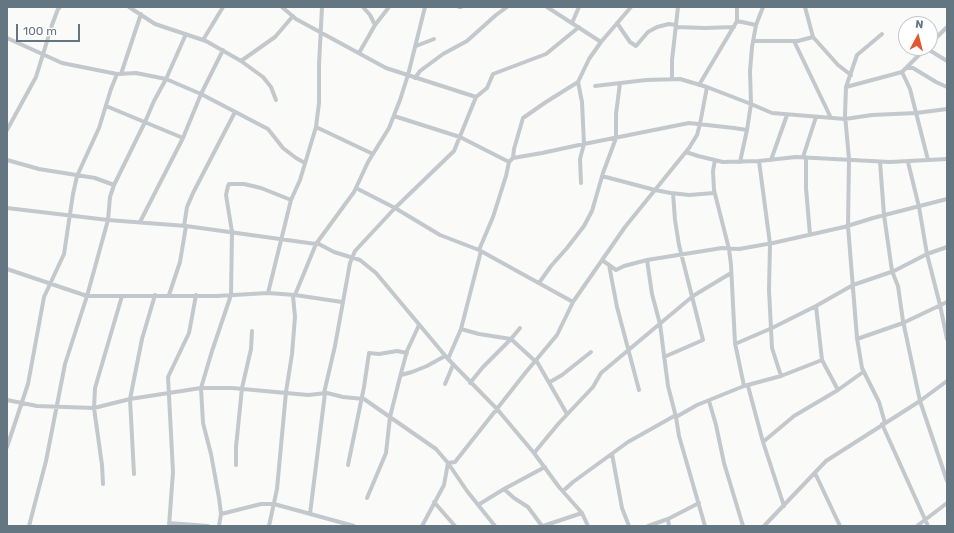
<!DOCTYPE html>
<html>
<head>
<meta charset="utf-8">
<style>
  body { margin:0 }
  #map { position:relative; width:954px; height:533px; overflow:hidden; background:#fafaf8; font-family:Rubik,sans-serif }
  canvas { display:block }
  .frame { position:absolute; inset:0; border:8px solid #657683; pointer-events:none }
  .north { position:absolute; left:898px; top:16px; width:40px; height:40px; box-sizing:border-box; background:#fff; border:1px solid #c1c8cd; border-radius:50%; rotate:7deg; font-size:11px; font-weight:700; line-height:16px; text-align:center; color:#657683 }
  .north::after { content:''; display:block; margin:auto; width:14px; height:18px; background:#e4572e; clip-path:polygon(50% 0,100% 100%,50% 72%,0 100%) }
  .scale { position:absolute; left:16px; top:24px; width:64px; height:18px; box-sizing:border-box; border:2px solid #657683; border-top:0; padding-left:5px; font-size:12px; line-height:14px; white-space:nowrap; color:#657683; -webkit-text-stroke:3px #fff; paint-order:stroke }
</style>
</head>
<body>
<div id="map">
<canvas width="954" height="533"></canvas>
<div class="frame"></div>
<div class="north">N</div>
<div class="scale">100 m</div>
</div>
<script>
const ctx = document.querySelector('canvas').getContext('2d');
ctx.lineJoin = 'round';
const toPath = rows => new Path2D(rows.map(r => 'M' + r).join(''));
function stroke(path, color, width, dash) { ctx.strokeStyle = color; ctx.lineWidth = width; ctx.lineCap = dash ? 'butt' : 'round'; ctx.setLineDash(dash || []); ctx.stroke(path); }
const minor = toPath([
  [129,7,155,24,206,41,241,61,275,37,293,16],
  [282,7,296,19,386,68,476,97,487,88,493,74,546,54,579,27],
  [363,7,370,15,375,25],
  [459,7,461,7],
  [547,7,601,42],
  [763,7,756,25,752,47,750,71,751,104,772,113,845,119,872,115,916,113,947,109],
  [805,7,813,37,838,65,851,75],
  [737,21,756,25],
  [572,23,579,7],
  [617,23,630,42,636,46,648,32,657,27,669,24,676,25],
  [676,27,705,28,734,27],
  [882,34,857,55,846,87,845,115,849,159,848,226,857,338,862,368,879,402,885,423],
  [7,38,62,63,117,74,136,73,166,79,201,94,268,129,283,148,296,158,305,163],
  [203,40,223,7],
  [753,41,798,41,813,37],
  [794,41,831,118],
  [930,44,947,27],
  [416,46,434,39],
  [926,48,902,72,910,89,928,160],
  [926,48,947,61],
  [359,53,375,25,389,7],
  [241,61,263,77,271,87,276,100],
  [906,68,913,68,936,82,947,87],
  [121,74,141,14],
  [415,78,420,71,443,54,467,41,496,15,507,7],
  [672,79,672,60,678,7],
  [699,85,737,21,737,7],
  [846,87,902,72],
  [106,106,183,138],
  [394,116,460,137,509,162],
  [316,127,373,154],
  [7,130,36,77,52,25,58,9,60,7],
  [686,152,698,156,723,162,759,161,796,157,890,162,947,159],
  [803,157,816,117],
  [513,158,514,149,523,118,546,102,578,82],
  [806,158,806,188,810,235],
  [7,160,39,169,95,178,114,185],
  [715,160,713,171,714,190,729,249,731,265,735,343,744,386],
  [771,160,787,115],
  [759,161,770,244,769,290,772,348,781,376],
  [740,162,747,130],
  [880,162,884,215,892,271,898,286,903,321,920,401,947,481],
  [908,162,919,207,927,254,940,305,947,339],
  [602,176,655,190,671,193,689,195,714,193],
  [581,183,580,159,584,144,582,102,578,82,589,59,601,42,631,7],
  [356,188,395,208,440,235,479,250,573,302],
  [7,208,108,220,186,226,316,244],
  [140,222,183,138,201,94,223,50],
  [184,226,187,207,193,193,235,112],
  [317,243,334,252,360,260,376,273,448,359,497,409,534,453,559,487,582,513,588,526],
  [479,250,493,217,506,176,509,162,513,158,542,153,579,145,689,123,734,128,747,130,751,104,707,87,680,79,646,80,595,86],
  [602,260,616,270,624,266,647,260,722,248,739,249,773,243,844,227,873,218,947,199],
  [647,260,652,294,660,324,668,386,676,417,679,436,705,526],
  [609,265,617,307,639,390],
  [7,269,87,296,217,296,268,293,295,295,342,302],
  [539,283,551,266,567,248,584,226,592,211,603,173,616,138,616,114,620,83],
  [268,293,291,200,300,180,316,127,319,103,319,65,322,7],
  [169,295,180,262,186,226],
  [295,295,316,244,354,192,368,162,389,128,400,100,408,75,425,7],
  [816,306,822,360,838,390],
  [461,329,479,334,511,339,535,361],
  [857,339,903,323,947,302],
  [735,344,772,328,816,306,853,285,894,271,927,254,947,247],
  [664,357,703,340,679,245,675,220,673,193],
  [448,359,461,329,481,251],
  [536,360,567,414],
  [401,375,412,372,427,366,445,356],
  [550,382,562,375,591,352],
  [470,383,483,367,511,339,520,328],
  [445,384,453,365],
  [748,386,763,442,784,506],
  [324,393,335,346,350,263,355,251,395,208,454,151,476,97],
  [7,400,37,406,94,408,130,399,201,388,232,388,308,395,327,393,343,397,364,399,436,449,448,463,444,485,422,526],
  [709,401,716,425,724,463,743,526],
  [676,417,697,405,744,386,781,376,822,360],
  [882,424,928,526],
  [763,442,794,416,838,390,863,372],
  [7,447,28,384,44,297,64,254,73,194,77,176,99,128,111,89,117,74],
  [534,453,559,423,593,387,601,373,693,296,731,273],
  [612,454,622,508,629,526],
  [236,465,236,447,242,388,251,349,252,331],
  [348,465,364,387,369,353,379,354,397,351,407,353],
  [815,473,840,526],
  [134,474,130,399,142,339,155,295],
  [103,484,102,465,94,408,95,388,122,296],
  [504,489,514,498,528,507,542,526],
  [563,491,573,482,628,442,676,415],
  [367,498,386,453,390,417,400,377,407,351,419,325],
  [434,502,455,526],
  [478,505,504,489,545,467],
  [221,514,261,504,274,504,354,526],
  [310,514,325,393],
  [668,519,669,526],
  [169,523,208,526],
  [29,526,46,461,65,364,87,296,108,220,110,197,114,185,145,122,154,101,166,79,186,34],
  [169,526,173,472,168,377,189,333,196,295],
  [219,526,221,514,219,498,211,454,203,423,201,388,212,351,231,295,232,232,226,195,228,186,229,184,244,184,261,188,291,200],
  [269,526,277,489,286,392,292,354,295,317,293,296],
  [495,526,467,491,448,463,455,462,526,372,557,335,573,302,625,227,689,148,697,135,700,124,707,87],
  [543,526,582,513],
  [648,526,668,519,699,503],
  [764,526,826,461,920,401,947,381],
  [917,526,947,503]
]);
stroke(minor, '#c3c8cc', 4);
</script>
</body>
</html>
